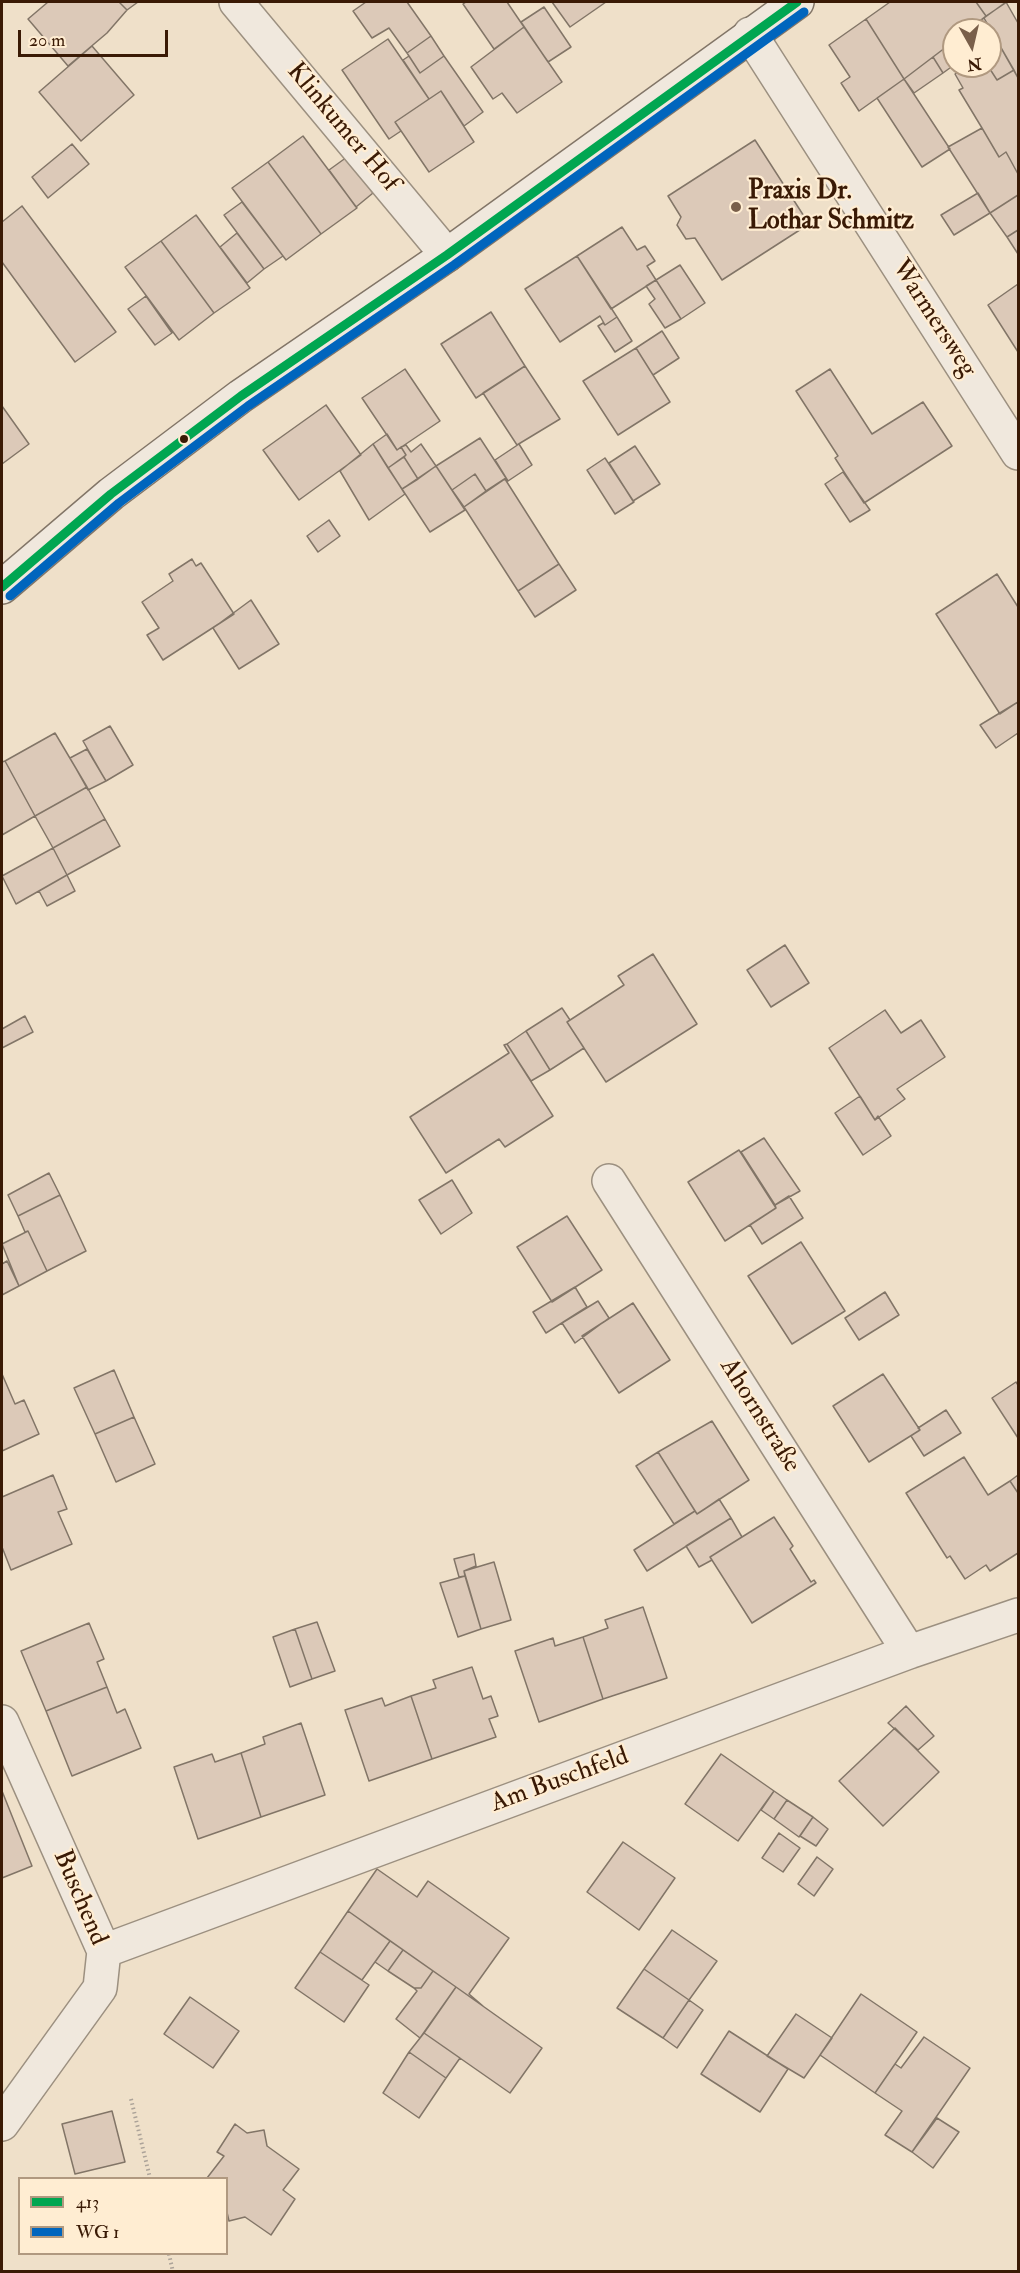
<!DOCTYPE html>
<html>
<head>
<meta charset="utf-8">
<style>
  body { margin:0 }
  #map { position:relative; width:1020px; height:2273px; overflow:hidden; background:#efe0c9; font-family:"IM FELL Double Pica",serif }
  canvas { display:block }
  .frame { position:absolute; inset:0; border:3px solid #3a1a05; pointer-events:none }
  .legend { position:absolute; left:18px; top:2177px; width:210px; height:78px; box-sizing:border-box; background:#ffedd2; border:2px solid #b09980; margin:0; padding:8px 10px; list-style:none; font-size:18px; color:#3a1a05 }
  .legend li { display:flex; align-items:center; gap:12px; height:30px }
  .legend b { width:30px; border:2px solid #b09980 }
  .north { position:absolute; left:942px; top:18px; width:60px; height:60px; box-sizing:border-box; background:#ffedd2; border:2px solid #b09980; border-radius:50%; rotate:172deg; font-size:16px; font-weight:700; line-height:24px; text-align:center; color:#3a1a05 }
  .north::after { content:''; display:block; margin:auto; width:21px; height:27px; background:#795f4a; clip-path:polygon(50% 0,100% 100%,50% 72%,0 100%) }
  .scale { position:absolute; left:18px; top:30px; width:150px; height:27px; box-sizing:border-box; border:3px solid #3a1a05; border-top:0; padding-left:8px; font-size:18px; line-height:21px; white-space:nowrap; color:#3a1a05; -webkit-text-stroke:4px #ffedd2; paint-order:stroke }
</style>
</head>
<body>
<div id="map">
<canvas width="1020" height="2273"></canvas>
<div class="frame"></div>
<ul class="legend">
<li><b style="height:8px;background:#00a651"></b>413</li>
<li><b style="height:8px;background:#0065bd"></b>WG 1</li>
</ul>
<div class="north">N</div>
<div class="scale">20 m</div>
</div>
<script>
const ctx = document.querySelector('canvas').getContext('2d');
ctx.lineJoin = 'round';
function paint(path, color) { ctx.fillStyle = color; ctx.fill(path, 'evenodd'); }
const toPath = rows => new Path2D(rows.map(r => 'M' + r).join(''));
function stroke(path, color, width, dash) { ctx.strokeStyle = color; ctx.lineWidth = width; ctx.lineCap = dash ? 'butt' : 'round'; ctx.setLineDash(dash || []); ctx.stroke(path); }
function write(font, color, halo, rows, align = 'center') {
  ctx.font = font + ' "IM FELL Double Pica",serif'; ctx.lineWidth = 4.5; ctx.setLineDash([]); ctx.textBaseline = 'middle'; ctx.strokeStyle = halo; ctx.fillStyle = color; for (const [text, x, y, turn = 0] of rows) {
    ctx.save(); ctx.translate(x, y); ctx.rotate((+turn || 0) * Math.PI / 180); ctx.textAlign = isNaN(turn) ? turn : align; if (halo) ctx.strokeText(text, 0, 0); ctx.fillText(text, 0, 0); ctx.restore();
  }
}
const building = toPath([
  [48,2,119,2,127,10,107,33,68,66,28,19,48,2],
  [119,2,138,2,127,10,119,2],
  [366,2,407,2,431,36,407,53,389,28,372,38,353,11,366,2],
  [466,2,507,2,524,27,494,49,463,4,466,2],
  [552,2,606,2,570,27,552,2],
  [890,2,976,2,986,16,968,30,954,30,954,41,904,79,866,19,890,2],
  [976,2,1007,2,986,16,976,2],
  [1006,2,1018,23,1018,78,984,18,1006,2],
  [544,7,571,47,548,62,521,22,544,7],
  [984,18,1014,70,997,80,988,66,990,66,990,30,968,30,984,18],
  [866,19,904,79,859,111,841,83,850,77,829,45,866,19],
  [524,27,562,82,517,113,502,93,493,99,471,67,524,27],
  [431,36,444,56,420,73,407,53,431,36],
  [388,39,429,99,395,122,401,131,389,139,342,70,388,39],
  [954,41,954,65,943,73,933,57,954,41],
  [92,46,134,95,81,141,39,92,92,46],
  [409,56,420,73,444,56,483,112,464,126,441,91,429,99,403,60,409,56],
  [933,57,943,73,914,93,904,79,933,57],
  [953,65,988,66,997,80,1014,70,1018,78,1018,174,1006,152,999,157,982,128,959,90,963,88,955,74,958,72,953,65],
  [904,79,950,149,922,167,877,98,904,79],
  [441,91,474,142,429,172,395,122,441,91],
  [982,128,999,157,1006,152,1018,174,1018,195,990,213,948,147,982,128],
  [303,136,357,208,321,234,268,162,303,136],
  [755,140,809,224,722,280,695,238,686,239,677,225,681,217,668,196,755,140],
  [72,144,89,164,48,198,32,177,72,144],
  [347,157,373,193,356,207,329,170,347,157],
  [268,162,321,234,286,260,232,188,268,162],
  [978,193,990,213,954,235,941,215,978,193],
  [1018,195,1018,230,1007,237,990,213,1018,195],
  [242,202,283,256,264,269,224,215,242,202],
  [22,206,116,332,75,362,2,262,2,222,22,206],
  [196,215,250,288,214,313,161,241,196,215],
  [622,227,637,250,645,246,655,261,647,266,656,280,611,309,577,256,622,227],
  [1018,230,1018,254,1007,237,1018,230],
  [237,233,264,269,247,283,220,247,237,233],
  [161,241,214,313,179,340,125,267,161,241],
  [577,256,617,317,605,325,600,316,560,342,525,289,577,256],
  [680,265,705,303,681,319,656,280,680,265],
  [656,280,681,319,665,328,649,304,655,299,646,286,656,280],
  [1018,284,1018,352,988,305,1018,284],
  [146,296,172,333,155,345,128,309,146,296],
  [491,312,525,366,476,398,441,344,491,312],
  [617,317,632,341,615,352,598,326,603,323,605,325,617,317],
  [662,331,679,358,653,375,636,348,662,331],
  [636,348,670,402,618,435,583,381,636,348],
  [525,366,560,419,517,445,483,393,525,366],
  [405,369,440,421,397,450,362,398,405,369],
  [830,369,872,434,923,402,952,446,864,503,835,458,838,456,796,391,830,369],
  [326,405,361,455,299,500,263,450,326,405],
  [2,406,29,444,2,464,2,406],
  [387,434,397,450,401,447,406,455,388,468,373,444,387,434],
  [480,438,506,478,486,491,475,474,452,490,436,466,480,438],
  [373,444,405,494,369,520,340,471,373,444],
  [421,444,436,466,418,479,404,457,406,455,401,447,406,445,411,452,421,444],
  [519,444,532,465,508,481,495,460,519,444],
  [635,446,660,484,633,501,609,463,635,446],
  [404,457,418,479,402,489,388,468,404,457],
  [605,458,634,502,615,514,587,470,605,458],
  [436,466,465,510,430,532,402,489,436,466],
  [843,472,870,510,850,522,825,484,843,472],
  [475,474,486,491,464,507,452,490,475,474],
  [505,479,559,564,518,591,464,507,505,479],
  [329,520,340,536,318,552,307,536,329,520],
  [192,559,196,566,201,563,234,614,163,660,147,635,159,628,142,602,173,581,169,574,192,559],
  [559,564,576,590,535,617,518,591,559,564],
  [997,574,1018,607,1018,702,1000,714,936,614,997,574],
  [251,600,279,644,239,669,213,628,251,600],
  [1018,702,1018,733,996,748,980,725,1018,702],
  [110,726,133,765,106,781,83,741,110,726],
  [55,733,87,787,35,816,5,761,55,733],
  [87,749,106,781,88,790,70,758,87,749],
  [5,761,35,816,2,835,2,762,5,761],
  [87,787,105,819,53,848,35,816,87,787],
  [105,819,120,846,67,875,53,848,105,819],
  [53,848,67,875,16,904,2,876,53,848],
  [67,875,75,891,47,906,39,891,67,875],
  [785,945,809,983,771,1007,747,970,785,945],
  [653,954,697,1024,606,1082,567,1022,624,985,618,976,653,954],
  [562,1008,570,1020,567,1022,584,1048,550,1070,526,1031,562,1008],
  [885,1010,901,1033,921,1020,945,1057,897,1089,905,1099,875,1120,829,1048,885,1010],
  [25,1016,33,1032,2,1048,2,1029,25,1016],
  [526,1031,550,1070,531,1081,507,1044,526,1031],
  [507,1044,553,1116,505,1147,499,1139,446,1173,410,1117,509,1053,504,1045,507,1044],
  [860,1096,875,1120,878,1116,891,1136,863,1155,835,1113,860,1096],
  [764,1138,800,1191,775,1205,741,1152,764,1138],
  [739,1150,776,1208,725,1241,688,1182,739,1150],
  [49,1173,60,1195,18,1216,8,1195,49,1173],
  [452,1180,472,1213,441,1234,419,1200,452,1180],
  [60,1195,86,1251,47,1271,28,1231,25,1232,18,1216,60,1195],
  [789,1196,803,1218,762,1244,750,1225,776,1208,775,1205,789,1196],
  [567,1216,602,1270,552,1302,517,1247,567,1216],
  [28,1231,47,1271,19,1286,2,1244,28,1231],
  [801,1242,845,1311,792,1344,748,1276,801,1242],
  [7,1261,19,1286,2,1295,2,1264,7,1261],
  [575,1287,587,1307,546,1333,533,1312,575,1287],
  [885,1292,899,1315,859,1340,845,1318,885,1292],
  [598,1301,609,1318,575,1343,562,1323,598,1301],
  [633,1303,670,1360,619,1393,582,1336,633,1303],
  [114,1370,134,1417,95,1434,74,1388,114,1370],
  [2,1374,15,1404,24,1400,39,1434,2,1451,2,1374],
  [883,1374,920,1430,869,1462,833,1406,883,1374],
  [1016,1382,1018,1385,1018,1438,992,1398,1016,1382],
  [946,1410,961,1433,924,1456,911,1436,920,1430,918,1428,946,1410],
  [134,1417,155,1464,116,1482,95,1434,134,1417],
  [712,1421,749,1480,697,1514,658,1452,712,1421],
  [658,1452,695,1511,674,1524,636,1466,658,1452],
  [964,1457,988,1495,1010,1481,1018,1493,1018,1553,990,1571,986,1565,965,1579,950,1556,947,1558,906,1493,964,1457],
  [53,1475,67,1509,58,1512,72,1544,11,1570,2,1547,2,1497,53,1475],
  [1018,1475,1018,1493,1010,1481,1018,1475],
  [719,1499,731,1518,647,1571,634,1550,695,1511,697,1514,719,1499],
  [774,1517,793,1546,790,1549,811,1582,814,1580,816,1583,752,1623,710,1557,774,1517],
  [731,1518,742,1537,710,1557,712,1560,699,1567,686,1546,731,1518],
  [474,1554,476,1566,464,1571,465,1576,459,1577,454,1559,474,1554],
  [494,1562,511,1620,481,1629,464,1571,494,1562],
  [465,1576,481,1629,458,1637,440,1583,465,1576],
  [643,1607,667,1678,603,1699,583,1637,608,1628,605,1620,643,1607],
  [317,1622,335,1671,312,1679,295,1629,317,1622],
  [89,1623,104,1659,97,1662,107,1687,46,1711,21,1651,89,1623],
  [295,1629,312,1679,290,1687,273,1637,295,1629],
  [583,1637,603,1699,539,1722,515,1651,553,1638,555,1646,583,1637],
  [472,1667,483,1699,491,1696,498,1716,489,1719,496,1737,432,1759,411,1696,436,1688,433,1680,472,1667],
  [107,1687,117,1713,125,1709,141,1748,72,1776,46,1711,107,1687],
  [411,1696,432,1759,369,1781,345,1710,382,1698,385,1706,411,1696],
  [906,1706,934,1736,918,1750,888,1723,906,1706],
  [301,1723,325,1795,261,1817,241,1753,265,1744,263,1737,301,1723],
  [895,1728,939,1772,883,1826,839,1781,895,1728],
  [241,1753,261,1817,198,1839,174,1767,212,1754,215,1762,241,1753],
  [721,1754,774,1791,738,1841,685,1804,721,1754],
  [2,1791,32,1866,2,1878,2,1791],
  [774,1791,787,1800,774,1819,761,1810,774,1791],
  [787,1800,813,1817,799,1837,774,1819,787,1800],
  [813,1817,828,1829,816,1846,800,1836,813,1817],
  [779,1833,800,1848,783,1872,762,1858,779,1833],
  [623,1842,675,1878,639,1930,587,1892,623,1842],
  [817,1857,833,1869,814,1896,798,1884,817,1857],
  [377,1869,417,1897,428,1881,509,1938,469,1994,483,2006,348,1911,377,1869],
  [348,1911,390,1941,362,1980,320,1952,348,1911],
  [672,1930,717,1961,689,2000,644,1969,672,1930],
  [390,1941,403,1950,388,1971,375,1962,390,1941],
  [403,1950,433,1971,421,1988,414,1988,388,1971,403,1950],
  [320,1952,369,1985,344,2022,295,1988,320,1952],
  [644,1969,689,2000,663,2038,617,2008,644,1969],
  [433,1971,456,1987,420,2038,396,2019,417,1991,414,1988,421,1988,433,1971],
  [456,1987,542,2048,510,2093,424,2033,456,1987],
  [861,1994,917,2032,875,2093,820,2055,861,1994],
  [190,1997,239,2031,213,2068,164,2034,190,1997],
  [689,2000,703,2010,677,2048,663,2038,689,2000],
  [796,2014,832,2038,804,2078,767,2056,796,2014],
  [729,2031,788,2069,760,2112,701,2074,729,2031],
  [424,2033,460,2058,446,2078,409,2052,424,2033],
  [924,2037,970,2068,912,2152,885,2135,902,2111,875,2093,895,2064,901,2068,924,2037],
  [409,2052,446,2078,419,2118,383,2093,409,2052],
  [112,2111,125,2162,75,2174,62,2124,112,2111],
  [937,2118,959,2132,933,2168,912,2152,937,2118],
  [235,2124,247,2133,264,2130,267,2146,299,2169,283,2190,295,2199,271,2235,245,2217,229,2221,226,2208,226,2178,207,2178,224,2156,217,2152,235,2124]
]);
const path = toPath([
  [131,2099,150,2178],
  [169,2254,173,2272]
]);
const minor = toPath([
  [236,2,447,255],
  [750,34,1018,453],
  [609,1181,909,1652],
  [2,1722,104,1951,100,1988,2,2124],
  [104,1951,909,1652,1018,1615]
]);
const secondary = toPath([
  [2,587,111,494,241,396,447,255,797,2]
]);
const bus1 = toPath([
  [2,587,111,494,241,396,447,255,797,2]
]);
const bus2 = toPath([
  [10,596,119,503,248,406,454,265,804,12]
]);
const markers = [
  [736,207,6,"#795f4a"],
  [184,439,5,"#3a1a05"]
];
const streetNames = [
  ["Klinkumer Hof",342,128,50],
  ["Warmersweg",933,319,57],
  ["Ahornstraße",759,1416,58],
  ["Am Buschfeld",560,1781,-20],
  ["Buschend",79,1898,67]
];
const poiNames = [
  ["Praxis Dr.",748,192],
  ["Lothar Schmitz",748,222]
];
paint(building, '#dcc9b8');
stroke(building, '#827567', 1.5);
stroke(minor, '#9c9080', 36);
stroke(secondary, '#827567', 36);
stroke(path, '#aca399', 4, [1.5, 3]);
stroke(minor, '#f0e8dd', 33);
stroke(secondary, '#f0e8dd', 33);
stroke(bus1, '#00a651', 9);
stroke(bus2, '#0065bd', 9);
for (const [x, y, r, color] of markers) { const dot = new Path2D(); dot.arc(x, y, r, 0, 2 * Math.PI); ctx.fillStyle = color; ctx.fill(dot); stroke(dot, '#ffedd2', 2); }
write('26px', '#3a1a05', '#ffedd2', streetNames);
write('bold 26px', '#3a1a05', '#ffedd2', poiNames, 'left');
</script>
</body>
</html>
